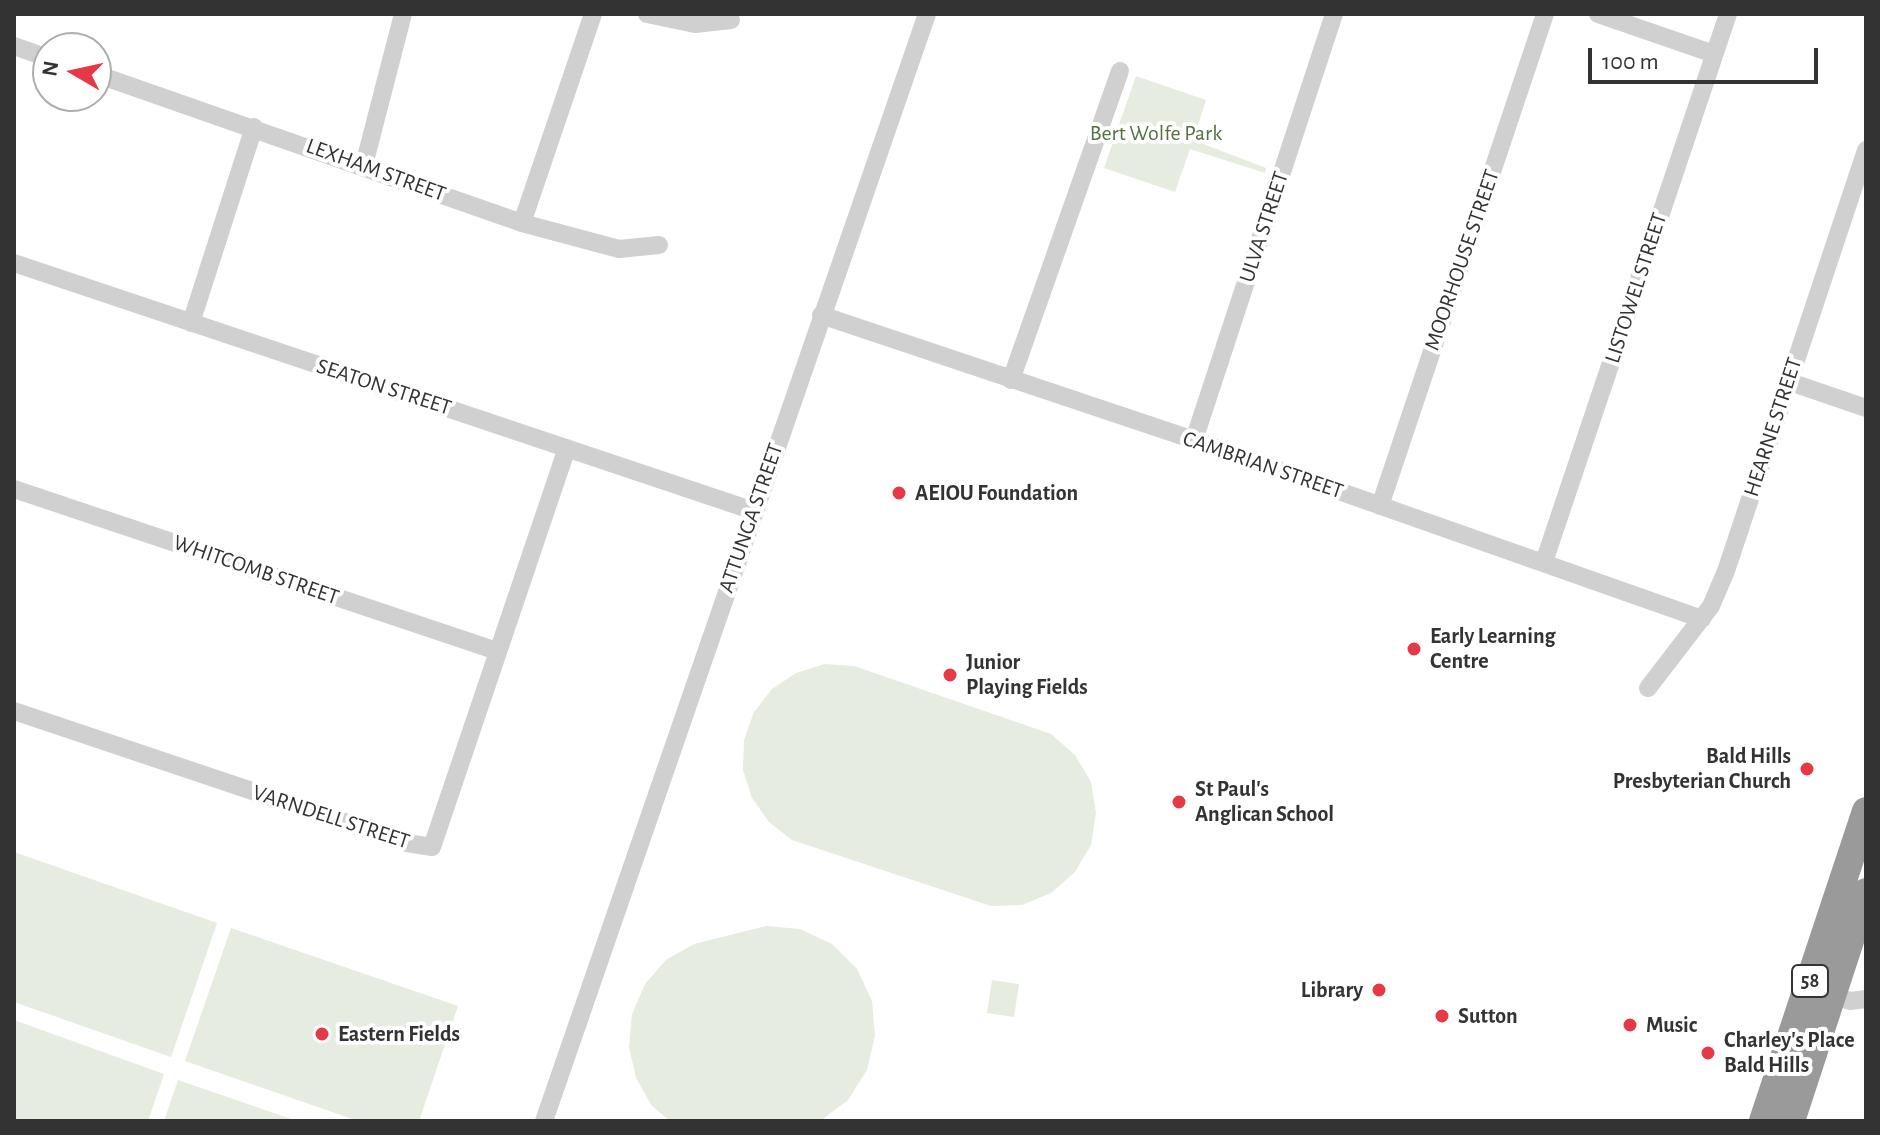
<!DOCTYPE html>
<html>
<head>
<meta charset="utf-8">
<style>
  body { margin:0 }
  #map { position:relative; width:1880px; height:1135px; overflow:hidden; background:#fff; font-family:"Alegreya Sans",sans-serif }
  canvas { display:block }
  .frame { position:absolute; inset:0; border:16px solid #333; pointer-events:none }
  .north { position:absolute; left:32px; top:32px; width:80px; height:80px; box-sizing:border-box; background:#fff; border:2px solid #adadad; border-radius:50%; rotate:279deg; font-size:22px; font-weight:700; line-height:32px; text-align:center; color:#333 }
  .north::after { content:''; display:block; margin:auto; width:28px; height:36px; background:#e63946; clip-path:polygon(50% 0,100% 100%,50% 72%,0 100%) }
  .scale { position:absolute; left:1588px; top:48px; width:230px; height:36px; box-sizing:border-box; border:4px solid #333; border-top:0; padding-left:10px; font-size:24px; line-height:28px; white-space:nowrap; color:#333; -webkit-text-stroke:6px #fff; paint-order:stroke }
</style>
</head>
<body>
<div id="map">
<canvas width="1880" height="1135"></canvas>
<div class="frame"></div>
<div class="north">N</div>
<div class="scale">100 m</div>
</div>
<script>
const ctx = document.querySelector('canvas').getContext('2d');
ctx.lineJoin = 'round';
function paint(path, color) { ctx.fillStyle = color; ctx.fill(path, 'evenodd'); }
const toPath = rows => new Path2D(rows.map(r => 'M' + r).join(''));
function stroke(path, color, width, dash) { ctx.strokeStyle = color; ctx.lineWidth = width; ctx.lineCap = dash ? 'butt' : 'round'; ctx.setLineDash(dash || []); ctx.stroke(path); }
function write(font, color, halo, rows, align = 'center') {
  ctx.font = font + ' "Alegreya Sans",sans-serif'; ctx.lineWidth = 8; ctx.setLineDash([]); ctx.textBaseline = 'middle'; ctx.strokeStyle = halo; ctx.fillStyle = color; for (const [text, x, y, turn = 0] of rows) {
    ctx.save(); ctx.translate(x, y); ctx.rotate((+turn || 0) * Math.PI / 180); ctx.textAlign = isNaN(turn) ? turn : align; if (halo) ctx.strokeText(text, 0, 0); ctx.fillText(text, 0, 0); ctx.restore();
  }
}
const green = toPath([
  [1136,76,1206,100,1193,140,1266,168,1265,173,1190,149,1175,192,1104,168],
  [825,664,854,666,1051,734,1075,755,1091,782,1096,813,1091,845,1075,872,1051,893,1022,905,991,906,792,840,769,822,752,798,743,770,744,740,754,712,772,689,796,673],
  [14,852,217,923,171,1057,14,1002],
  [766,926,800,929,832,944,857,969,872,1001,875,1036,867,1070,848,1100,820,1121,670,1121,652,1106,636,1078,629,1047,632,1014,645,984,666,960,694,944],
  [231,928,458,1006,419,1121,358,1121,185,1061],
  [992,980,1019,984,1014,1017,987,1013],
  [14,1020,164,1074,148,1121,14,1121],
  [178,1080,297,1121,164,1121]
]);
const minor = toPath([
  [647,14,695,24,731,20],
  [1598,14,1714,54],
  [14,46,48,58],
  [96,74,522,223,619,249,659,245],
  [364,165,403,14],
  [522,223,593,14],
  [14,263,754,511],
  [821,315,1194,440,1702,619],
  [191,323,254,127],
  [1011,380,1120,71],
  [1787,381,1866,408],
  [1194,440,1334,14],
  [14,489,497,651],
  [1380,506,1545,14],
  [1544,562,1728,14],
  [1648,688,1711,606,1726,571,1866,150],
  [14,711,407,843,432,847,567,448],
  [1832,995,1850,1001,1866,999],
  [544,1121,927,14]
]);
const highway = toPath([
  [1763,1121,1866,811],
  [1791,1121,1866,892]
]);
const markers = [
  [899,493,8,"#e63946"],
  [1414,649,8,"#e63946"],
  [950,675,8,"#e63946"],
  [1807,769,8,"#e63946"],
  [1179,802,8,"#e63946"],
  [1379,990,8,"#e63946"],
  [1442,1016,8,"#e63946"],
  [1630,1025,8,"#e63946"],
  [322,1034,8,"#e63946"],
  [1708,1053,8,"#e63946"]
];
const shields = [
  [1810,981,36]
];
const shieldNames = [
  ["58",1810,981]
];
const parkNames = [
  ["Bert Wolfe Park",1156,133]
];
const streetNames = [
  ["LEXHAM STREET",376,170,20],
  ["ULVA STREET",1264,227,-72],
  ["MOORHOUSE STREET",1462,260,-71],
  ["LISTOWEL STREET",1636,288,-72],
  ["SEATON STREET",384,387,18],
  ["HEARNE STREET",1773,427,-72],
  ["CAMBRIAN STREET",1263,465,19],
  ["ATTUNGA STREET",751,518,-71],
  ["WHITCOMB STREET",256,570,19],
  ["VARNDELL STREET",331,817,18]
];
const poiNames = [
  ["AEIOU Foundation",915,493],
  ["Early Learning",1430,636],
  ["Centre",1430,661],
  ["Junior",966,662],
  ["Playing Fields",966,687],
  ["Bald Hills",1791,756,"right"],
  ["Presbyterian Church",1791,781,"right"],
  ["St Paul's",1195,789],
  ["Anglican School",1195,814],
  ["Library",1363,990,"right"],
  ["Sutton",1458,1016],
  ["Music",1646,1025],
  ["Eastern Fields",338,1034],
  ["Charley's Place",1724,1040],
  ["Bald Hills",1724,1065]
];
paint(green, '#e6ecdf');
stroke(minor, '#d0d0d0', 18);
stroke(highway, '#9a9a9a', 28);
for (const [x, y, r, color] of markers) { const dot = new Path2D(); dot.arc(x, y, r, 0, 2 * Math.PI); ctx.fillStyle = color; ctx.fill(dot); stroke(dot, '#fff', 3); }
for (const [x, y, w] of shields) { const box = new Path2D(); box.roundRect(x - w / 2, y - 16, w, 32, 6); ctx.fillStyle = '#fff'; ctx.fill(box); stroke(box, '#333', 2); }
write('bold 20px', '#333', null, shieldNames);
write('22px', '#56703f', '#fff', parkNames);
write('22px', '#333', '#fff', streetNames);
write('bold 22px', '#333', '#fff', poiNames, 'left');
</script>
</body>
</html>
